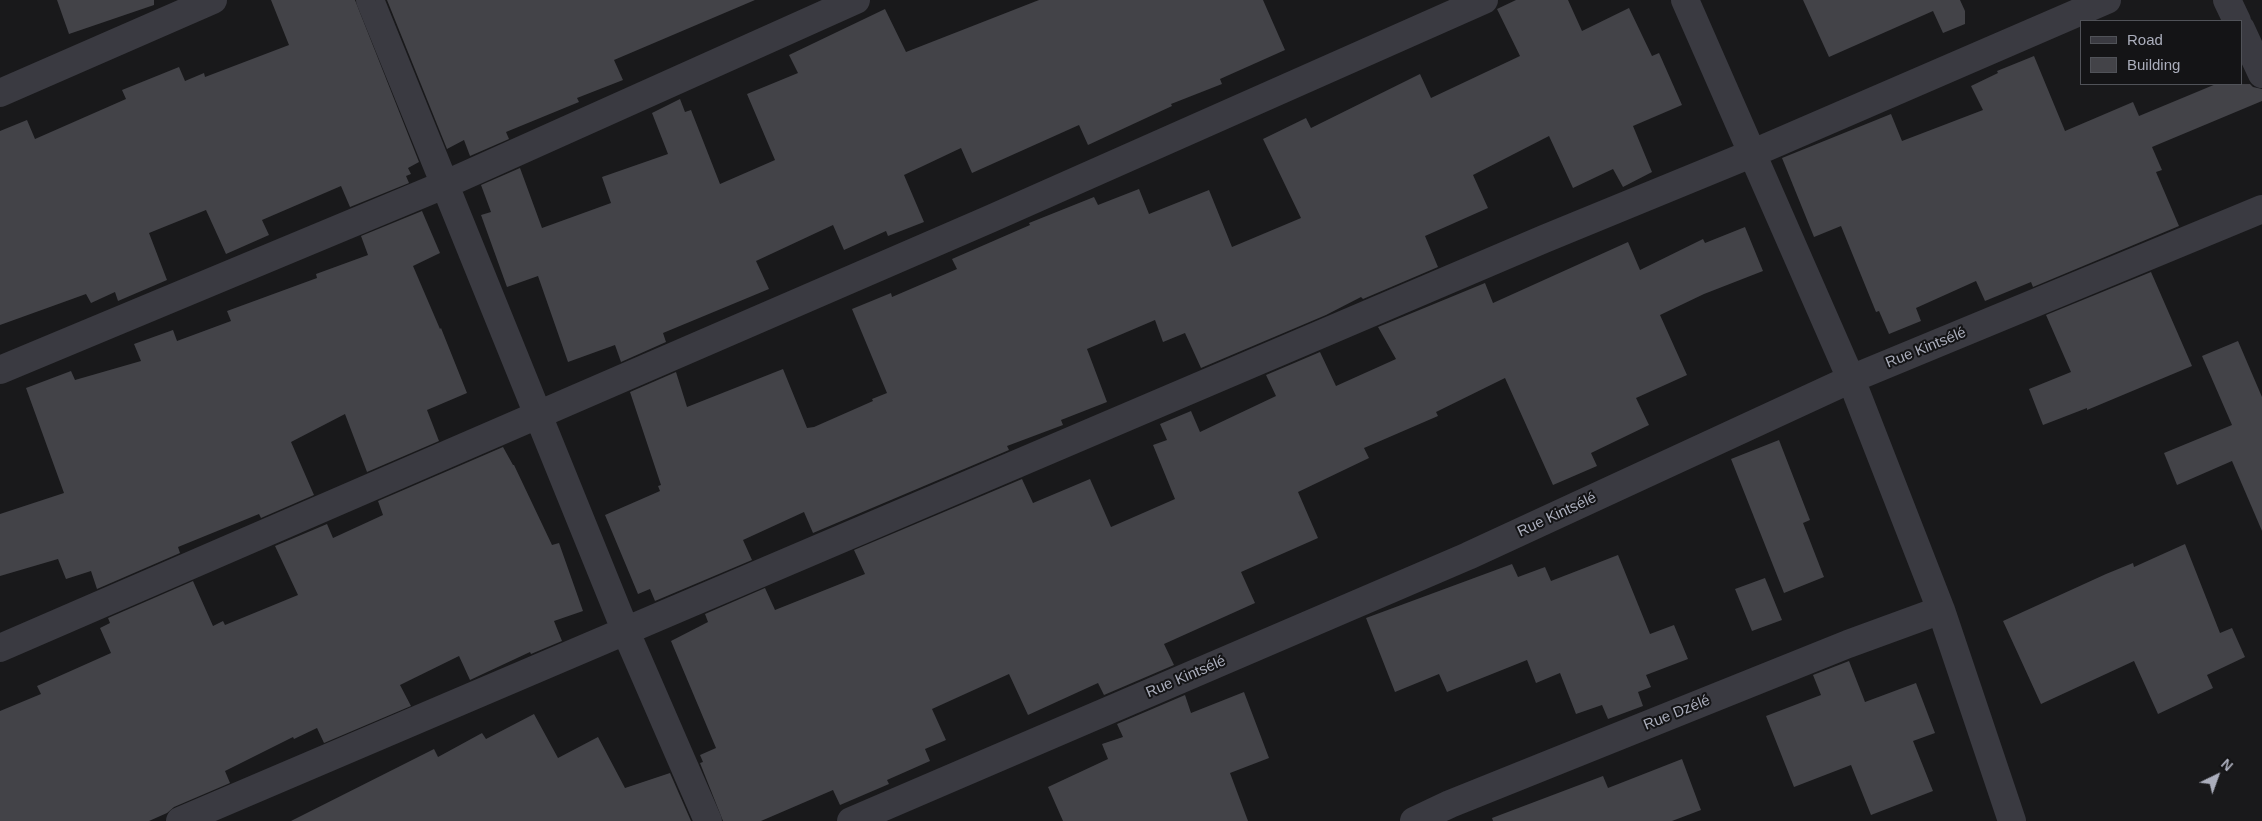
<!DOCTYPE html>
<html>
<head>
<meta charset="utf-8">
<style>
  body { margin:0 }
  #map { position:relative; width:2262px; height:821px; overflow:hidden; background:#19191b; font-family:Helvetica,sans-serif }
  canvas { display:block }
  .legend { position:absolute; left:2080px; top:20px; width:162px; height:65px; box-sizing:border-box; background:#141416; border:1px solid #505258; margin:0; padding:6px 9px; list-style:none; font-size:15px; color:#abaebc }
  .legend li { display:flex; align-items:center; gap:10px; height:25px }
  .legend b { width:25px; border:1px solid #505258 }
  .north { position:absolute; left:2192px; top:751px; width:50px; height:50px; -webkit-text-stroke:4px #141416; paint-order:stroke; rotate:42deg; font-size:14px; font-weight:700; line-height:20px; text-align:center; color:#abaebc }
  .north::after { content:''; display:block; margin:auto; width:18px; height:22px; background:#abaebc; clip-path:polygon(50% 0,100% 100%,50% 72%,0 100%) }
</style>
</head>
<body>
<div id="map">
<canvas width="2262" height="821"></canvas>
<ul class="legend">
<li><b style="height:6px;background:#3a3a41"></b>Road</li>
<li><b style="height:14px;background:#434348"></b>Building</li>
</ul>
<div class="north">N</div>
</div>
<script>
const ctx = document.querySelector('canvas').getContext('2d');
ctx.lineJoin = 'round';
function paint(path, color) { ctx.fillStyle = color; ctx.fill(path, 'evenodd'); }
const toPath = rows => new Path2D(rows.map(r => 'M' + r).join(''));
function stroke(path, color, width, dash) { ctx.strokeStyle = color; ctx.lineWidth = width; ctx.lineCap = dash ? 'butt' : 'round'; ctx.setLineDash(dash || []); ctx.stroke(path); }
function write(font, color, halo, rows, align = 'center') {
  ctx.font = font + ' Helvetica,sans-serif'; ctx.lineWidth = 4; ctx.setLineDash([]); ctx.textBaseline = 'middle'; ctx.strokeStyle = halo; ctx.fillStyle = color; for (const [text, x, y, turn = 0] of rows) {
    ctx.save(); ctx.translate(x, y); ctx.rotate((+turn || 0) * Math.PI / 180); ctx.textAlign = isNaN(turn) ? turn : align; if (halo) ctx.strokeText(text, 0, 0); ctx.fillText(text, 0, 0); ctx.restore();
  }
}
const building = toPath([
  [57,0,154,0,154,5,69,34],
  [271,0,355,0,419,162,408,168,411,174,406,176,409,183,350,207,341,186,262,220,269,235,226,254,206,210,149,233,167,280,118,301,115,292,91,303,86,294,0,325,0,131,27,120,35,139,126,99,122,90,179,67,185,81,204,73,205,77,289,45],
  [387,0,755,0,614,60,623,80,577,98,579,102,506,132,509,139,470,156,464,140,447,149],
  [1039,0,1263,0,1285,50,1220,79,1222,84,1171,104,1172,106,1088,145,1079,125,972,173,961,148,904,175,924,222,888,236,886,231,844,250,833,225,756,261,769,289,663,333,666,342,621,362,615,345,568,362,538,276,507,287,481,215,491,212,481,185,520,168,542,228,611,203,602,177,668,154,652,113,680,99,685,112,691,110,720,184,775,160,747,94,798,73,789,55,885,9,906,52],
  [1516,0,1568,0,1582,31,1629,8,1652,56,1659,53,1682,105,1633,126,1652,172,1623,187,1613,169,1573,188,1549,136,1473,175,1488,208,1425,236,1438,267,1363,299,1361,297,1326,315,1201,368,1185,333,1163,342,1155,320,1087,349,1107,402,1061,420,1063,425,1007,446,1009,450,813,533,804,512,743,540,752,560,655,601,650,589,638,594,605,515,660,491,658,486,661,485,630,392,676,372,687,407,783,369,807,428,814,427,873,401,872,399,887,393,852,309,891,293,892,297,957,269,952,259,1030,225,1029,223,1094,197,1098,205,1139,189,1149,214,1209,190,1232,247,1301,218,1263,139,1306,118,1311,128,1420,74,1431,98,1520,56,1497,9],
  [1803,0,1960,0,1965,11,1965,24,1943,33,1933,11,1829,57],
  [2034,56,2065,131,2133,102,2139,116,2216,84,2250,84,2253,87,2262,89,2262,101,2152,147,2162,170,2156,172,2179,226,2033,287,2031,282,1985,301,1976,281,1916,308,1921,321,1889,334,1879,311,1876,312,1841,226,1814,237,1782,158,1891,114,1902,141,1983,110,1971,86,1998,73,1997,71],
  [422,211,440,253,413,266,440,329,441,328,467,393,427,410,439,441,367,472,345,414,291,442,314,495,261,518,259,514,178,547,180,553,97,589,91,571,66,579,58,559,0,576,0,514,64,493,26,388,71,371,75,380,141,361,134,344,173,330,177,341,231,321,227,311,317,278,316,274,368,255,361,236],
  [1745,227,1763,271,1704,294,1660,315,1687,375,1636,398,1649,425,1591,453,1597,466,1553,485,1505,378,1436,412,1438,416,1364,448,1369,458,1298,492,1318,538,1241,572,1255,603,1164,644,1174,665,1104,695,1098,683,1028,715,1009,674,932,709,946,740,925,749,930,761,887,780,889,784,840,805,833,790,761,821,723,821,700,763,703,762,700,755,716,748,671,641,708,622,705,614,765,588,775,610,865,574,854,550,1022,479,1033,503,1090,479,1111,527,1175,499,1153,445,1167,440,1160,424,1191,411,1200,432,1276,396,1266,375,1320,352,1336,386,1396,359,1378,327,1485,283,1493,303,1628,242,1640,270,1703,239,1705,243],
  [2151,272,2192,366,2087,410,2087,408,2043,425,2029,389,2071,372,2046,315],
  [2238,341,2262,397,2262,531,2232,461,2177,485,2164,453,2232,425,2202,356],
  [1779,440,1810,520,1803,523,1824,577,1784,593,1731,459],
  [503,447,513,465,514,465,552,545,559,543,583,611,554,621,562,641,531,654,530,652,470,680,459,656,400,685,411,706,324,743,317,728,294,739,293,737,225,771,230,783,174,807,167,813,149,821,0,821,0,711,41,694,37,686,111,653,100,628,110,623,108,618,193,581,213,626,223,621,225,625,298,595,275,546,327,524,333,538,383,515,378,501],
  [2185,544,2220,633,2232,628,2245,657,2207,675,2213,688,2158,714,2134,661,2041,704,2003,621,2106,574,2133,563,2134,567],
  [1618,555,1650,634,1674,625,1688,659,1646,675,1651,687,1638,692,1643,706,1608,719,1602,705,1576,714,1560,673,1536,683,1527,660,1447,692,1439,674,1395,692,1366,618,1512,564,1518,577,1545,567,1551,581],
  [1765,578,1782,620,1752,631,1735,589],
  [1849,661,1865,702,1916,683,1935,733,1913,741,1933,791,1871,815,1851,765,1794,787,1766,716,1821,695,1813,675],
  [1244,692,1269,758,1230,773,1248,821,1063,821,1048,787,1108,759,1102,744,1123,737,1117,724,1185,695,1191,713],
  [534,714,558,758,598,737,625,788,670,773,691,821,291,821,434,749,438,757,482,733,486,739],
  [1682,759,1701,810,1672,821,1493,821,1492,818,1603,776,1608,788]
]);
const minor = toPath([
  [370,0,626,632,708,821],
  [1685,0,1851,379,1941,610,2012,821],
  [2227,0,2237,21],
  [2241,29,2262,74],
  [0,93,213,0],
  [0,370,446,184,856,0],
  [0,648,990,219,1484,0],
  [180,821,1544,239,1751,154,2107,0],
  [851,821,1468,556,1851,379,2262,209],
  [1414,821,1450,804,1848,644,1941,610]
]);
const streetNames = [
  ["Rue Kintsélé",1926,348,-22],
  ["Rue Kintsélé",1557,515,-25],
  ["Rue Kintsélé",1186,677,-23],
  ["Rue Dzélé",1677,713,-22]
];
paint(building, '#434348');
stroke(minor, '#3a3a41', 28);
write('15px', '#abaebc', '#141416', streetNames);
</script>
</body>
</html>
